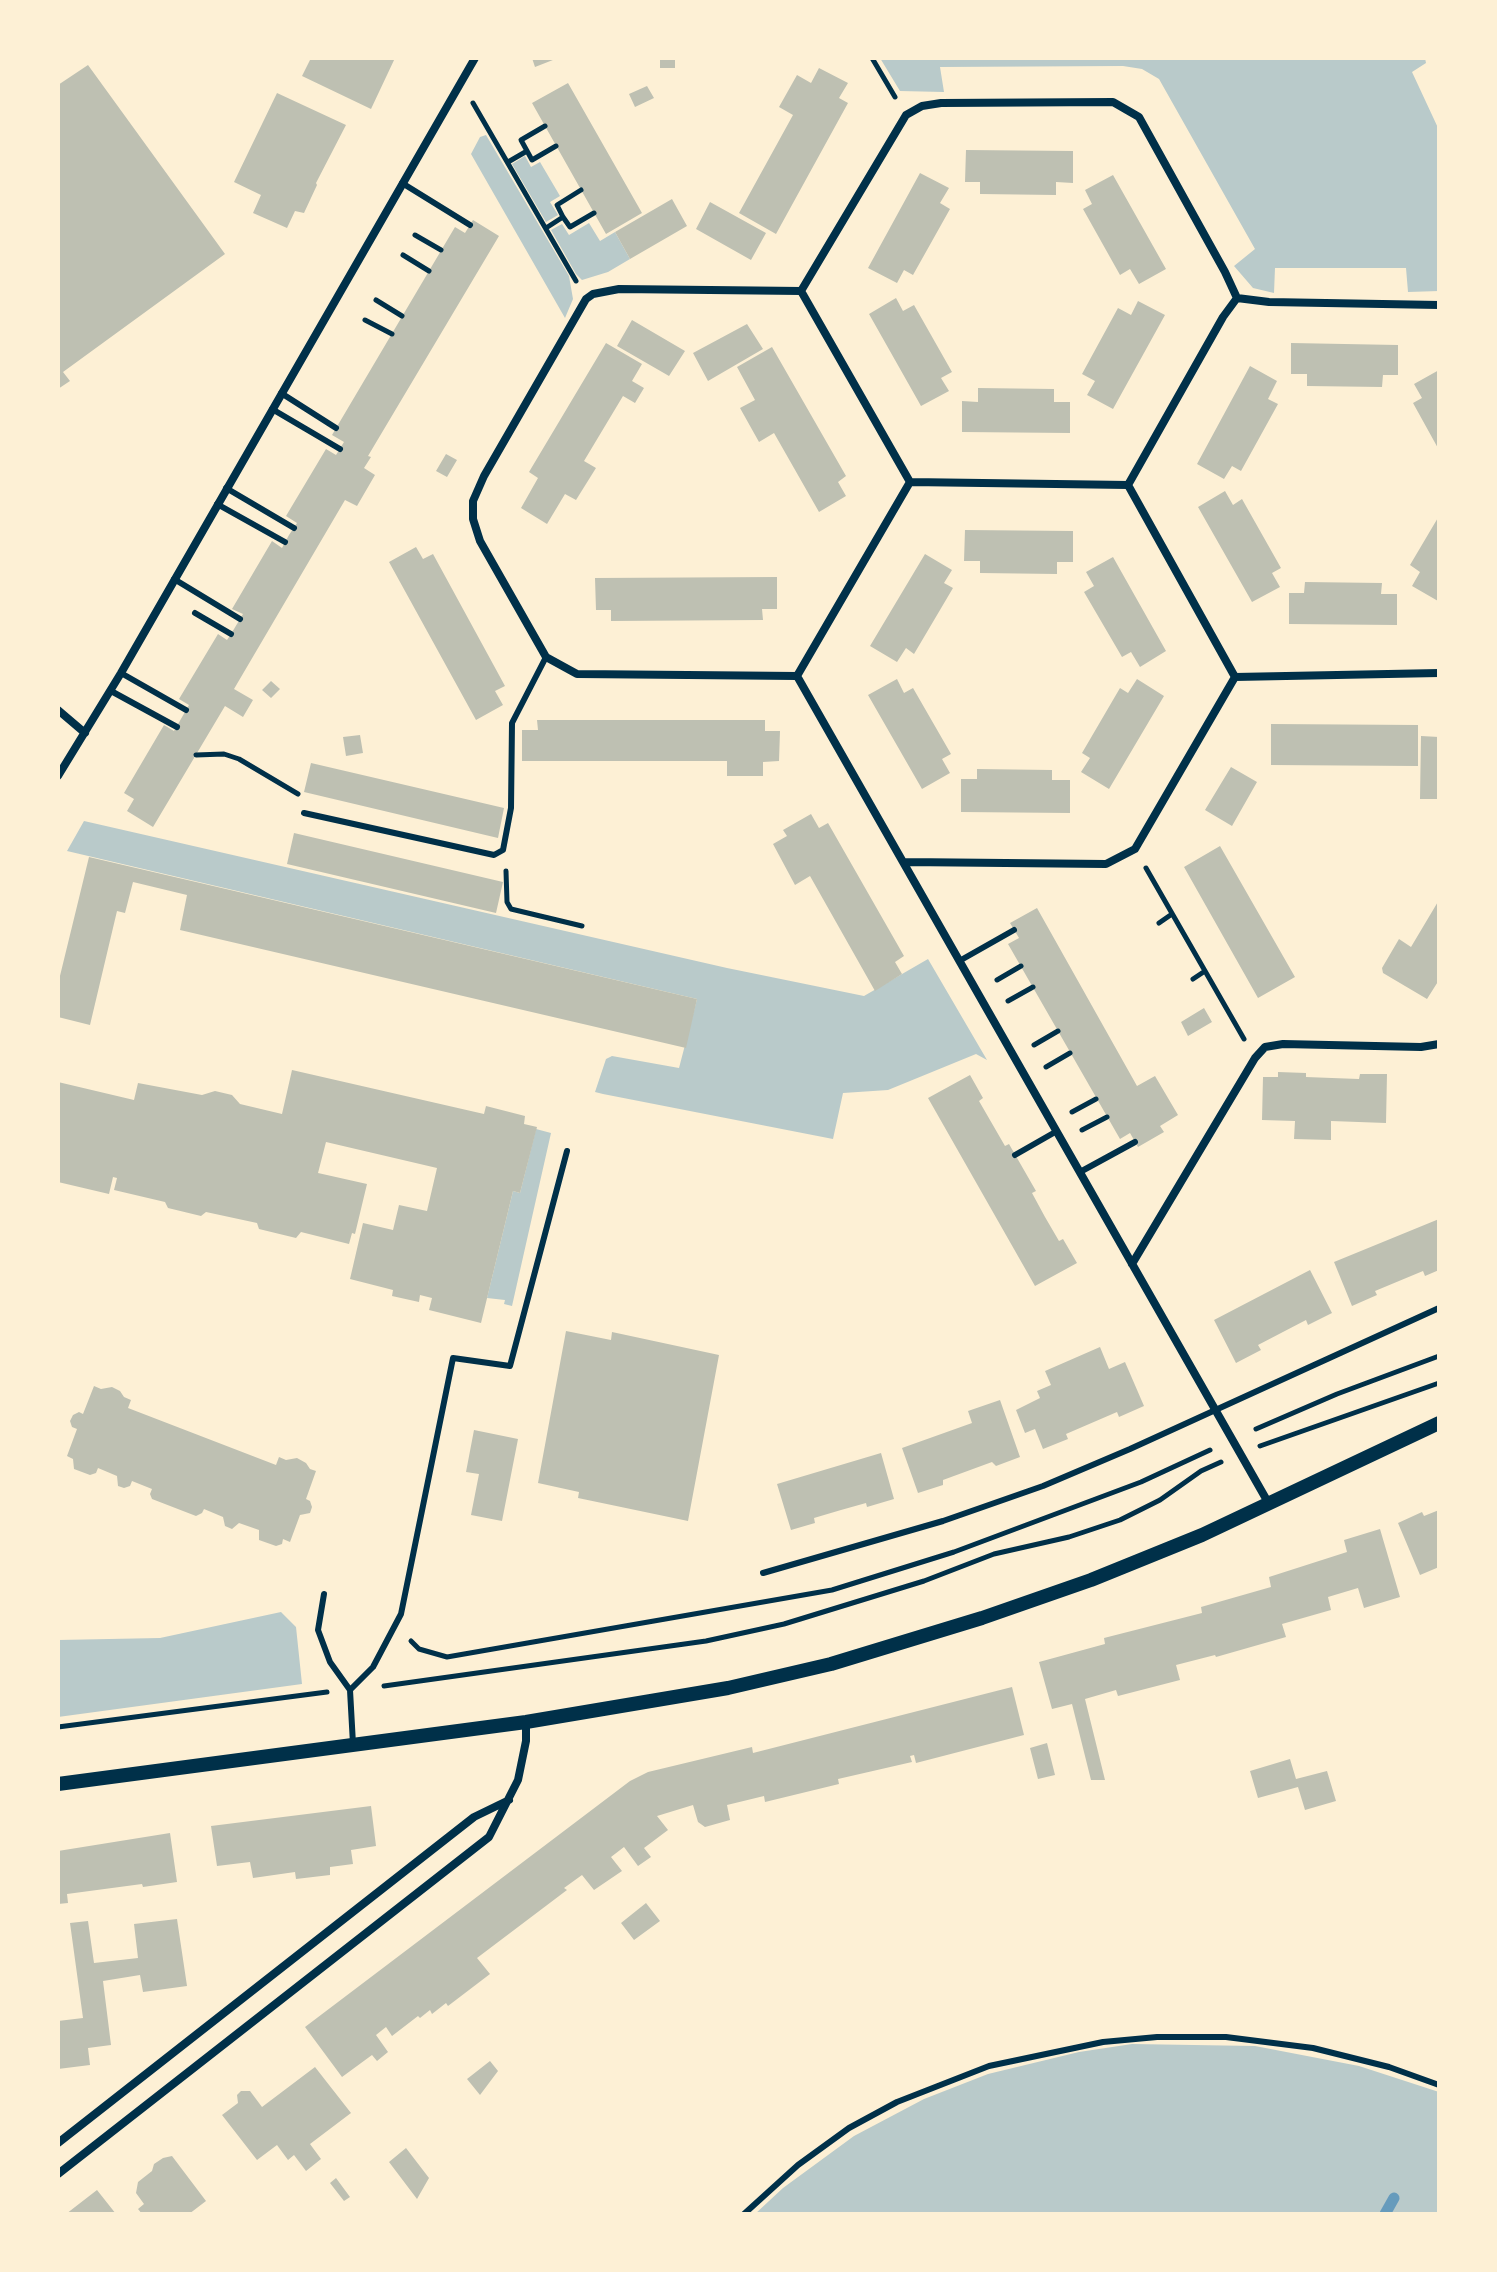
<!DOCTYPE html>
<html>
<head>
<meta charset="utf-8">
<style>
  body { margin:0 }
  #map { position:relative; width:1497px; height:2272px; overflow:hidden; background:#fdf0d5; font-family:"Work Sans",sans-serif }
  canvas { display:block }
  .frame { position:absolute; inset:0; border:60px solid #fdf0d5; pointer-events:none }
</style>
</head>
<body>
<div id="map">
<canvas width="1497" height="2272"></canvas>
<div class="frame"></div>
</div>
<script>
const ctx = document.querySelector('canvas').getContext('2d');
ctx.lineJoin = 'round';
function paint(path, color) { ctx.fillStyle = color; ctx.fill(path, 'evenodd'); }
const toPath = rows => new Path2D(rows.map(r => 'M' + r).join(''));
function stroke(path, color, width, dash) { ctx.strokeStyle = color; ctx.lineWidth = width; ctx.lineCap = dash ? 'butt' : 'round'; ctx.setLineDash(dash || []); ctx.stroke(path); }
const green = toPath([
  [880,58,1425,58,1426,63,1412,72,1439,130,1439,291,1408,292,1406,268,1275,268,1274,293,1253,288,1234,266,1255,249,1159,79,1142,69,1123,66,940,67,944,92,900,91],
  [486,135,569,276,573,299,565,318,471,154,480,137],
  [525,156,531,167,540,162,560,196,550,202,558,215,546,222,512,164],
  [589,223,600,241,615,232,630,259,608,272,582,280,576,274,551,230,562,224,569,235],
  [84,821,727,968,864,996,928,959,987,1060,976,1054,888,1090,843,1093,833,1139,603,1094,595,1092,606,1059,612,1056,679,1068,697,999,67,851],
  [536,1129,551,1133,512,1306,504,1304,505,1300,487,1298,513,1191,520,1193],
  [281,1612,296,1627,302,1684,58,1717,58,1640,160,1638],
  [1132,2044,1255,2046,1359,2066,1439,2092,1439,2214,755,2214,783,2188,854,2136,924,2099,988,2074,1079,2052]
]);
const stream = toPath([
  [1385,2214,1394,2198]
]);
const building = toPath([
  [311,58,395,58,371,109,302,76],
  [532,58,558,58,535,67],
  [660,58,675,58,675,68,660,68],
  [88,65,225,254,63,372,70,381,58,389,58,85],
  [819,68,848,83,839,98,848,103,776,234,739,213,793,115,779,107,797,75,811,83],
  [568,83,642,213,606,234,532,103],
  [647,86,654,98,635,107,629,94],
  [277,93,346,125,316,183,317,185,304,213,295,211,287,228,253,213,261,195,234,182],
  [966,150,1073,151,1073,183,1056,182,1056,195,980,194,980,182,965,182],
  [920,173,949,188,940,203,950,209,913,275,904,270,897,283,868,268],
  [1113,175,1166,269,1139,284,1130,269,1120,275,1083,209,1092,204,1085,190],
  [672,199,687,226,630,259,615,232],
  [710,202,766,233,751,260,696,229],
  [473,220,499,236,368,456,371,457,364,468,375,475,357,506,345,500,234,689,253,700,243,717,225,706,153,827,127,811,134,799,124,793,164,725,174,731,189,705,179,699,218,634,227,640,231,634,243,614,232,609,272,541,282,548,289,535,297,523,286,516,326,449,336,455,344,442,332,435,455,227,465,233],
  [896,298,903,311,914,305,952,372,941,378,949,391,921,406,869,314],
  [1138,301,1165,315,1113,409,1087,395,1095,381,1082,374,1118,308,1131,315],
  [632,320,685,351,669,376,617,346],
  [747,324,763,349,708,381,693,353],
  [606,343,642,364,632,381,644,388,635,403,623,396,584,461,596,468,576,500,565,494,547,524,521,508,538,478,529,472],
  [1291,343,1398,345,1398,375,1383,375,1382,387,1307,386,1307,374,1291,374],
  [772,347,846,476,838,482,846,496,819,512,774,433,759,442,740,408,755,400,737,367],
  [1250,366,1277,381,1268,399,1278,404,1241,471,1232,466,1224,479,1197,464],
  [1439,370,1439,450,1413,403,1422,398,1414,384],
  [978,388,1054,389,1054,402,1070,402,1070,433,962,432,962,401,978,402],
  [446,454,457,460,447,477,436,471],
  [1225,491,1233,505,1242,499,1281,568,1272,573,1280,587,1252,602,1198,507],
  [1439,516,1439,600,1438,601,1412,586,1420,572,1410,565],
  [965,530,1073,531,1073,562,1057,562,1057,574,980,573,980,561,964,561],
  [416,547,423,559,433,554,505,686,495,691,503,705,476,720,389,562],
  [925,554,952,570,944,583,953,588,914,654,906,648,897,662,870,646],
  [1113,557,1166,651,1140,667,1131,652,1122,657,1084,592,1094,586,1086,572],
  [777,577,777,609,762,609,763,620,611,621,611,610,596,610,595,578],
  [1305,582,1382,583,1381,594,1397,594,1397,625,1289,624,1289,593,1304,593],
  [897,679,904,693,913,688,951,754,942,759,950,773,922,789,868,695],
  [1137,679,1164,696,1109,789,1081,772,1090,758,1082,753,1120,688,1128,693],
  [271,681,280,689,271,698,262,690],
  [537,720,765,720,765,731,780,731,779,761,763,762,763,776,727,776,727,761,522,761,522,730,538,730],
  [1271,724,1418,725,1418,766,1271,765],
  [360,735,363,753,346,756,343,737],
  [1421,736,1439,737,1439,799,1420,799],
  [311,763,504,808,498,838,304,792],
  [1231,767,1257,782,1232,826,1205,810],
  [977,769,1052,770,1052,780,1070,780,1070,813,961,812,961,779,977,779],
  [811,814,819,828,828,823,904,956,895,962,902,974,875,991,810,876,795,885,773,844,787,836,783,830],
  [294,833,503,882,496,913,287,864],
  [1220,846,1295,977,1258,998,1184,867],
  [89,857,697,999,686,1048,180,930,187,895,133,882,125,913,117,911,90,1025,58,1017,58,984],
  [1439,900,1439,980,1427,999,1383,973,1382,968,1399,939,1411,947],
  [1037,908,1137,1086,1155,1076,1178,1115,1160,1126,1164,1132,1138,1147,1130,1133,1120,1139,1008,944,1019,938,1010,923],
  [1204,1008,1212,1022,1188,1036,1181,1022],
  [292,1070,484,1114,486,1106,525,1116,524,1124,537,1127,520,1193,513,1191,481,1323,429,1310,432,1298,420,1295,419,1302,392,1296,393,1290,350,1279,363,1223,393,1230,399,1205,427,1211,437,1168,326,1142,318,1173,367,1184,355,1234,352,1233,349,1244,301,1232,296,1238,259,1229,257,1223,206,1212,201,1216,168,1208,165,1202,114,1190,117,1178,113,1177,109,1194,58,1182,58,1082,134,1100,138,1083,202,1095,215,1091,232,1095,240,1104,282,1114],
  [1278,1072,1306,1073,1306,1077,1332,1078,1359,1079,1360,1074,1387,1074,1386,1123,1331,1121,1331,1140,1294,1139,1295,1121,1262,1120,1263,1077,1278,1077],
  [970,1075,983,1098,979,1101,1005,1146,1009,1144,1036,1191,1032,1193,1045,1217,1059,1241,1063,1239,1077,1263,1035,1286,928,1098],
  [1439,1219,1439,1270,1425,1276,1423,1271,1375,1291,1377,1295,1352,1306,1334,1262],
  [1310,1270,1332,1313,1308,1325,1306,1320,1258,1345,1261,1350,1236,1363,1214,1320],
  [566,1331,611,1340,612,1332,719,1355,688,1521,578,1498,579,1492,538,1483],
  [1100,1347,1109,1369,1125,1362,1144,1406,1119,1417,1117,1412,1066,1434,1068,1439,1043,1449,1035,1429,1025,1433,1016,1410,1040,1398,1037,1391,1051,1385,1045,1371],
  [94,1386,101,1389,112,1387,120,1391,124,1397,131,1400,128,1408,276,1465,279,1457,286,1460,297,1458,306,1463,310,1469,316,1471,306,1499,310,1501,312,1507,310,1513,300,1515,290,1542,283,1539,282,1544,276,1546,259,1540,259,1530,239,1523,232,1529,225,1526,223,1517,204,1509,202,1513,196,1516,152,1499,150,1494,152,1489,132,1481,130,1486,124,1488,118,1486,117,1476,98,1468,96,1473,90,1475,74,1469,73,1459,67,1456,77,1429,72,1427,70,1421,73,1415,79,1412,83,1414],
  [1000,1400,1020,1457,996,1466,992,1462,943,1480,943,1485,918,1493,902,1448,972,1423,968,1411],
  [474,1430,518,1439,502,1521,471,1515,479,1474,466,1472],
  [881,1453,894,1499,867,1507,866,1503,841,1510,814,1518,815,1523,791,1530,777,1484],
  [1439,1510,1439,1567,1420,1575,1398,1523,1422,1512,1424,1516],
  [1380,1529,1400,1597,1364,1608,1358,1588,1328,1597,1331,1610,1282,1624,1286,1637,1216,1657,1215,1655,1176,1665,1180,1680,1118,1696,1116,1690,1085,1699,1105,1780,1091,1780,1072,1704,1052,1709,1039,1662,1105,1644,1104,1638,1202,1613,1201,1607,1271,1587,1269,1577,1347,1552,1344,1540],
  [1012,1687,1024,1735,916,1763,914,1755,910,1756,912,1762,838,1779,839,1784,765,1802,764,1796,727,1805,730,1820,705,1827,698,1822,693,1805,657,1816,668,1830,644,1848,651,1857,638,1866,624,1847,611,1857,622,1871,594,1890,582,1875,564,1888,567,1890,477,1958,490,1974,448,2006,446,2003,432,2014,430,2010,420,2018,418,2016,392,2036,386,2027,376,2035,388,2052,377,2061,372,2055,342,2077,305,2027,630,1781,648,1772,752,1747,753,1753],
  [1047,1743,1055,1775,1038,1779,1030,1748],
  [1290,1759,1296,1779,1327,1771,1336,1801,1305,1810,1298,1787,1258,1798,1250,1771],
  [371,1806,376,1846,351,1850,353,1864,330,1867,330,1875,296,1879,295,1872,253,1878,250,1862,217,1866,211,1826],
  [170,1833,177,1882,143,1887,142,1884,67,1894,68,1903,58,1904,58,1851],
  [646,1903,660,1921,634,1940,621,1923],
  [177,1919,187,1986,143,1992,140,1975,103,1981,111,2045,88,2048,90,2065,58,2069,58,2021,83,2018,70,1923,88,1921,94,1963,138,1958,134,1924],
  [490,2061,498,2071,480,2095,467,2079],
  [315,2067,351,2113,310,2144,321,2159,306,2171,294,2155,288,2160,277,2145,257,2160,222,2115,238,2103,237,2095,241,2091,250,2091,262,2107],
  [406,2148,429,2178,417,2199,389,2162],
  [172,2156,206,2201,189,2214,142,2214,138,2209,144,2204,136,2193,138,2182,152,2171,154,2164,163,2158],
  [336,2178,350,2197,344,2201,330,2183],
  [97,2190,116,2214,66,2214,75,2207]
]);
const path = toPath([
  [872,58,895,97],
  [473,103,576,281],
  [545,126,521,140,532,160,556,146],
  [508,162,527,151],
  [581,190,557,205,563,217,570,227,594,213],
  [546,228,563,217],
  [415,235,441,250],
  [403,255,429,271],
  [376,300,402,316],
  [365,320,392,334],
  [196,755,224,754,239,759,298,794],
  [1146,868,1244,1039],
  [506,871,507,902,511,909,582,926],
  [1159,923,1172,914],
  [1193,979,1205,971],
  [997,980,1021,966],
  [1008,1001,1033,987],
  [1034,1045,1058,1031],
  [1046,1067,1070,1053],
  [1072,1112,1096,1099],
  [1082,1130,1107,1117],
  [1256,1429,1337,1394,1439,1356],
  [1260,1446,1439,1383],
  [411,1641,419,1649,447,1657,832,1590,954,1552,1141,1482,1210,1450],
  [384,1686,706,1641,784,1624,924,1581,994,1554,1069,1537,1120,1520,1160,1500,1201,1471,1221,1462],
  [58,1727,327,1692]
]);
const service = toPath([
  [402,183,470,225],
  [281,393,336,428],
  [272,409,340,449],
  [226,488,294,528],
  [217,504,285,542],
  [174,579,240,619],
  [195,613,231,634],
  [121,673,186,710],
  [111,691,177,727],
  [304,813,494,855,503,850,511,808,512,723,546,657],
  [961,960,1014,930],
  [1015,1155,1057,1131],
  [1080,1172,1135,1142],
  [763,1573,943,1521,1043,1486,1130,1449,1439,1308],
  [324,1594,318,1630,330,1662,350,1690],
  [353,1744,350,1690,373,1667,401,1614,453,1358,510,1366,567,1151],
  [744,2214,798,2165,849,2128,897,2102,989,2066,1103,2042,1157,2037,1226,2037,1313,2048,1389,2067,1439,2085]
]);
const minor = toPath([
  [801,291,906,115,922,106,941,103,1113,102,1139,117,1225,272,1237,298,1223,317,1128,485,910,482],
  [1237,298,1269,302,1439,305],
  [1128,485,1235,677],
  [797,676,577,674,546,657,480,541,473,519,473,501,484,476,586,299,593,294,619,289,801,291,910,482,797,676,1269,1504],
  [58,710,85,733],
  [58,776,121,673,475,58],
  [905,862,1106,864,1135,849,1235,677,1439,673],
  [1132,1264,1255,1058,1265,1047,1283,1044,1421,1047,1439,1044],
  [58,2143,474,1817,509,1800],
  [58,2174,489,1837,518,1780,526,1741,526,1722]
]);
const tertiary = toPath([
  [58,1784,526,1722,728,1688,831,1664,982,1618,1091,1580,1202,1535,1439,1423]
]);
paint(green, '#b9caca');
stroke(stream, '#669bbc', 11);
paint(building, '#bec0b2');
stroke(path, '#003049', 5);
stroke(service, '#003049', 6);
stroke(minor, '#003049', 8);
stroke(tertiary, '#003049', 14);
</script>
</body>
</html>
